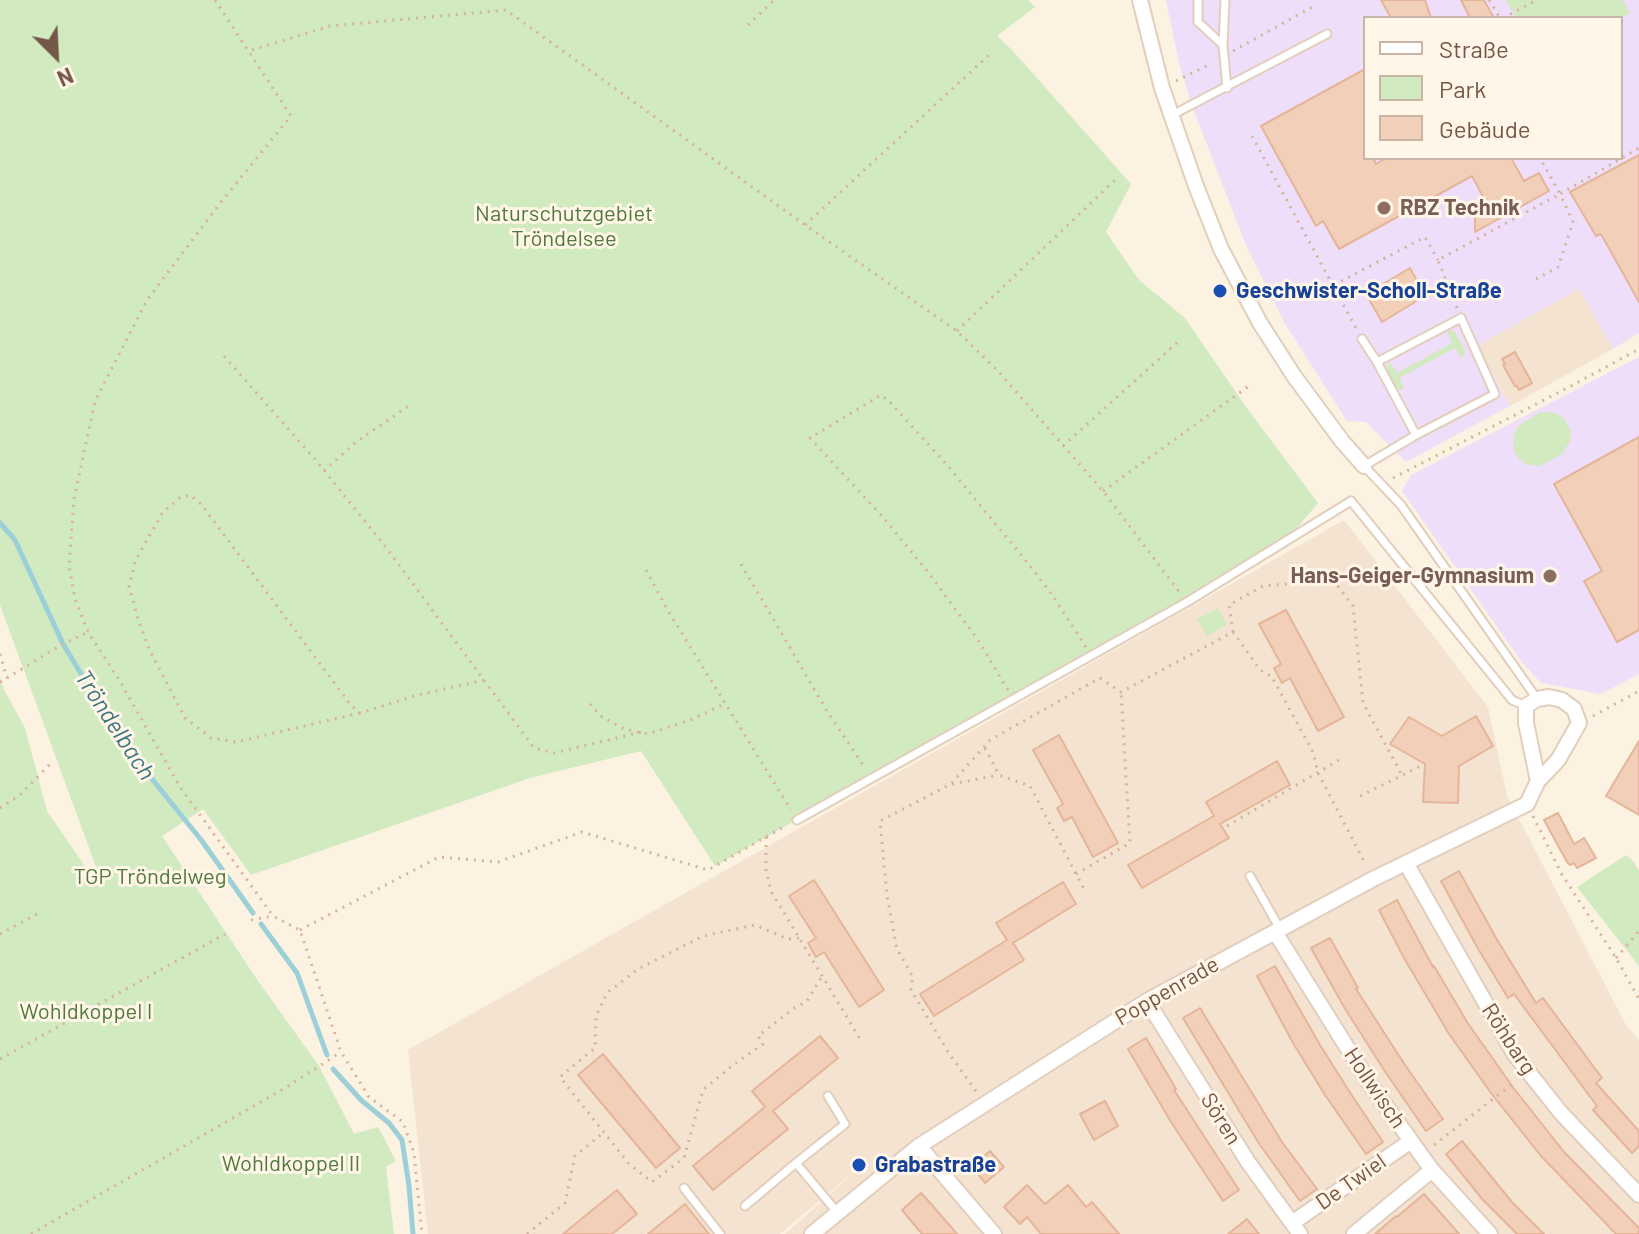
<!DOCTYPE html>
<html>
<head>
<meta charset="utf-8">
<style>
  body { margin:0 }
  #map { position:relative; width:1639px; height:1234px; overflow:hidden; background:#fcf2e1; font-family:Barlow,sans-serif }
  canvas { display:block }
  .legend { position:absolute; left:1363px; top:16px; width:260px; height:144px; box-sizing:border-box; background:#fff6e8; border:2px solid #c7b6a8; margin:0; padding:10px 14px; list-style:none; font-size:24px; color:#745748 }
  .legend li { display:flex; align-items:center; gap:16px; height:40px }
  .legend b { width:40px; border:2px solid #c7b6a8 }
  .north { position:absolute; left:16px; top:16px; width:80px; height:80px; -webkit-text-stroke:6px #fff6e8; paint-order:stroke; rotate:156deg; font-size:22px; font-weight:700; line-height:32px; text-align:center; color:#745748 }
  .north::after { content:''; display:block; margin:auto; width:28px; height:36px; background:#745748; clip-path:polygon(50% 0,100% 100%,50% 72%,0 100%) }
</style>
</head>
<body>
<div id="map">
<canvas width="1639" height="1234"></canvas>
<ul class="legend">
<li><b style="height:10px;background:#fff"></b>Straße</li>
<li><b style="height:22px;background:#d1eac0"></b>Park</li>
<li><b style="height:22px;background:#f2cfb9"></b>Gebäude</li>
</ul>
<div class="north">N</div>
</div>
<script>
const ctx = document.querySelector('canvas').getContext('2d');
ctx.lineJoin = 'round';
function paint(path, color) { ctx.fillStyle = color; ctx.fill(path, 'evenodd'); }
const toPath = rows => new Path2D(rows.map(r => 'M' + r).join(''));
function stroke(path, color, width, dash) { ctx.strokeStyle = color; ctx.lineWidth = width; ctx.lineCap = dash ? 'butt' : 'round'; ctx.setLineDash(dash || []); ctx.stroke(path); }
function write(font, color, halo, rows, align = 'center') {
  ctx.font = font + ' Barlow,sans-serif'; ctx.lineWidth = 6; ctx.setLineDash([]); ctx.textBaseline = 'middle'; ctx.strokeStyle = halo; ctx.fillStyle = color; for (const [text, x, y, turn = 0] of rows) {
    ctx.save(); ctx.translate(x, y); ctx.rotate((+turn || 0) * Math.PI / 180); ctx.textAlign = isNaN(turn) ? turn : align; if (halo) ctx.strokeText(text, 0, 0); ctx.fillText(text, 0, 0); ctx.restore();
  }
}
const residential = toPath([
  [1580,289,1613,349,1510,406,1477,346],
  [1344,520,1488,707,1507,796,1626,1025,1639,1040,1639,1234,785,1234,869,1159,780,1234,428,1234,408,1050]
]);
const education = toPath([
  [1166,0,1639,0,1639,333,1613,349,1579,289,1477,346,1510,406,1406,462,1366,422,1347,421,1284,322,1246,245,1192,106,1179,63],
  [1365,18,1621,18,1621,158,1365,158],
  [1639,357,1639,674,1601,694,1541,683,1521,661,1402,491,1411,475]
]);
const green = toPath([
  [0,0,1028,0,1035,7,997,36,1012,50,1131,184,1106,232,1139,280,1185,318,1246,407,1318,503,1284,543,715,866,641,751,530,778,251,875,203,809,162,836,258,981,319,1066,354,1134,378,1127,396,1161,386,1167,394,1234,0,1234,0,677,3,688,25,728,47,811,93,878,99,875,0,605],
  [1506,0,1623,0,1630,13,1620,18,1516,18],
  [1451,330,1455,332,1465,351,1464,355,1461,358,1455,348,1399,378,1404,388,1401,390,1397,389,1386,369,1387,365,1391,363,1397,373,1452,343,1447,332],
  [1547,412,1556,413,1565,419,1571,432,1570,441,1562,454,1539,466,1526,464,1518,458,1513,448,1514,434,1519,425,1539,413],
  [1218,608,1227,625,1207,636,1197,619],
  [1626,855,1633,861,1639,871,1639,966,1577,887]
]);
const stream = toPath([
  [0,523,15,540,63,644,123,743,202,841,253,913],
  [261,924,297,973,327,1055],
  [333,1069,361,1100,389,1123,402,1140,409,1186,413,1234]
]);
const building = toPath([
  [1381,0,1425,0,1431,18,1391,18,1381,0],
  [1461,0,1484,0,1494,18,1470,18,1461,0],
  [1365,69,1365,158,1373,158,1376,164,1386,158,1511,158,1524,181,1539,173,1549,191,1475,232,1475,208,1486,202,1472,176,1339,249,1323,221,1316,226,1261,126,1365,69],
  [1639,155,1639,302,1601,234,1596,236,1570,192,1639,155],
  [1410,268,1425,296,1382,322,1366,294,1410,268],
  [1515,352,1532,383,1519,390,1517,386,1515,386,1503,365,1505,364,1502,359,1515,352],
  [1639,437,1639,630,1617,642,1584,581,1602,571,1554,484,1639,437],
  [1286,610,1344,717,1318,731,1290,678,1282,683,1274,668,1281,664,1259,624,1286,610],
  [1476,716,1493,746,1459,766,1458,803,1423,802,1425,764,1390,744,1409,717,1442,736,1476,716],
  [1059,735,1118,843,1093,857,1072,817,1064,821,1057,808,1063,804,1033,750,1059,735],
  [1639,741,1639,815,1606,796,1639,741],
  [1277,761,1290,785,1220,824,1229,838,1142,888,1128,865,1214,816,1206,802,1277,761],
  [1558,813,1574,844,1584,838,1596,858,1577,868,1574,863,1570,865,1567,862,1544,820,1558,813],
  [1459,871,1496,938,1536,1003,1543,998,1602,1078,1596,1083,1639,1131,1639,1146,1632,1153,1593,1110,1597,1106,1514,994,1508,998,1477,947,1441,881,1459,871],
  [814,880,884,990,859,1007,824,952,816,957,808,943,816,938,789,896,814,880],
  [1063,882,1076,904,1013,943,1024,960,934,1016,920,994,1007,940,996,923,1063,882],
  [1397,900,1433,967,1434,966,1467,1022,1512,1086,1564,1152,1639,1228,1639,1234,1616,1234,1541,1156,1491,1093,1449,1034,1404,958,1379,910,1397,900],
  [1330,938,1358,988,1356,989,1405,1065,1443,1119,1426,1131,1386,1073,1344,1007,1311,948,1330,938],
  [1275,966,1320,1045,1349,1091,1383,1142,1366,1154,1325,1095,1293,1043,1257,976,1275,966],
  [1200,1008,1282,1142,1317,1189,1300,1201,1258,1142,1183,1018,1200,1008],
  [820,1036,838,1058,773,1111,788,1129,713,1190,693,1166,765,1107,752,1091,820,1036],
  [1146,1038,1176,1089,1174,1090,1239,1190,1223,1201,1171,1122,1128,1049,1146,1038],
  [603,1054,680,1148,656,1168,578,1075,603,1054],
  [1105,1101,1118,1126,1094,1140,1080,1114,1105,1101],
  [1462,1141,1512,1202,1544,1234,1517,1234,1483,1200,1446,1154,1462,1141],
  [990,1151,1004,1167,985,1183,972,1166,990,1151],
  [1027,1185,1045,1204,1068,1185,1086,1207,1092,1202,1119,1234,1041,1234,1027,1217,1020,1224,1004,1207,1027,1185],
  [617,1190,637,1214,612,1234,563,1234,617,1190],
  [921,1193,932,1205,957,1234,922,1234,902,1210,921,1193],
  [1424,1194,1459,1234,1375,1234,1396,1216,1397,1217,1424,1194],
  [685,1204,709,1234,648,1234,685,1204],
  [1247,1219,1259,1234,1228,1234,1247,1219]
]);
const path = toPath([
  [215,0,291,116,221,202,147,300,95,401,74,499,69,566,75,599,88,632,118,678,180,787,273,916,300,930,341,1052,369,1097,403,1122,414,1153,422,1234],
  [1489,0,1500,18],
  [1503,18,1537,0],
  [748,25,774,0],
  [252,50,330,26,506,10,805,225,957,331,998,371,1103,491,1180,593],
  [1233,51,1314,6],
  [1176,81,1212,63],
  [1252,136,1357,330],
  [805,225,990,54],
  [1536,279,1558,267,1573,222,1560,194,1639,148],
  [1334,285,1425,237,1438,260],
  [1457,308,1438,260,1560,194,1540,158],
  [957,331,1116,179],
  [224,356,315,459,388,550,534,748,554,753,642,732],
  [1063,446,1180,340],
  [324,471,356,442,410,405],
  [1393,478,1571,386,1639,349],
  [1103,491,1249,386],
  [741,564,827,711,865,768],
  [646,570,667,609,791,810],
  [1233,632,1229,605,1263,586,1333,580,1353,606,1363,703,1402,775],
  [0,654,7,678],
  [0,682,63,644,88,632],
  [1008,690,978,640,928,572,881,515,810,438,881,395,888,400,947,465,1027,562,1053,596,1086,647],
  [590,704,601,716,624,729,648,734,693,719,726,703],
  [360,713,236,742,211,738,185,718,149,649,138,619,129,586,136,559,163,512,181,497,190,495,201,504,350,704,360,713,418,695,484,680],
  [1593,716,1639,691],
  [985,748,999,775,1030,786,1086,893],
  [952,784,999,775],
  [1360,796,1425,764],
  [0,808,20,795,50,764],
  [1533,816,1561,873,1616,958,1639,999],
  [1227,826,1339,760],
  [766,837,766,870,771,891,860,1039],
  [1076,874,1130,843,1121,692],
  [251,920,273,916],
  [300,930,439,857,498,862,582,832,708,870,787,825],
  [0,934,41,912],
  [799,938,788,939,755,925,703,936,638,969,607,993,596,1016,595,1048,560,1077,629,1164,652,1182,684,1158,703,1090,733,1065,763,1044,758,1036,793,1009,807,1001,822,976],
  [1616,958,1639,931],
  [0,1059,225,934],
  [976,1091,950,1055,911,990,913,977,897,949,887,896,880,821,951,784,990,740,1100,678,1121,692,1233,632,1260,670,1272,677,1313,752,1318,773,1366,865],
  [1434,1145,1516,1081],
  [31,1234,285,1088,341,1052],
  [527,1234,565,1203,575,1156,603,1133]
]);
const lane = toPath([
  [1198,0,1198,22,1223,45],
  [1225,0,1223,45,1227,88],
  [1172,115,1327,34],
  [1461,318,1495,394,1416,435,1377,362,1461,318],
  [1362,339,1377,362],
  [1416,435,1364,466,1401,505,1537,699],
  [797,820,1187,602,1351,501,1512,700,1526,706],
  [1250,876,1280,929],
  [796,1163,845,1124,828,1096],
  [684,1188,720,1234],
  [745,1206,796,1163,837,1212]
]);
const street = toPath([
  [1140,0,1162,88,1196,186,1221,249,1260,323,1294,376,1342,441,1364,466],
  [1406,863,1515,1055,1561,1113,1639,1195],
  [1275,932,1368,1081,1432,1170,1490,1234],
  [1147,1001,1248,1162,1300,1234],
  [919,1146,994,1234],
  [1292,1223,1411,1141],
  [812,1234,919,1146,1147,1001,1373,879,1527,804,1538,781,1558,760,1579,723,1574,709,1562,700,1549,697,1537,699,1526,706,1526,723,1538,781],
  [1354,1234,1432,1170]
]);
const markers = [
  [1384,208,8,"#8d6e63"],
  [1220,291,8,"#1a4fb4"],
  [1550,576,8,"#8d6e63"],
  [859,1165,8,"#1a4fb4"]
];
const educationNames = [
  ["RBZ Technik",1400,208],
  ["Hans-Geiger-Gymnasium",1534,576,"right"]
];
const parkNames = [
  ["Naturschutzgebiet",564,214],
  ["Tröndelsee",564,239],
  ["TGP Tröndelweg",150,877],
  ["Wohldkoppel I",86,1012],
  ["Wohldkoppel II",291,1164]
];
const transitNames = [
  ["Geschwister-Scholl-Straße",1236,291],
  ["Grabastraße",875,1165]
];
const streetNames = [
  ["Poppenrade",1167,991,-30],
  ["Röhbarg",1509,1039,57],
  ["Hollwisch",1375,1088,56],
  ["Sören",1221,1119,58],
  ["De Twiel",1351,1182,-35]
];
const waterNames = [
  ["Tröndelbach",115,725,57]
];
paint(residential, '#f4e3d0');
paint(education, '#efdef9');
paint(green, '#d1eac0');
stroke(stream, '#9ccfd8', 5);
paint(building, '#f2cfb9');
stroke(building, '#e5b599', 2);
stroke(lane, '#e1cebd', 11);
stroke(street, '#e1cebd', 18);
stroke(path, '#d7b29c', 3, [2, 6]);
stroke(lane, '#fff', 7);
stroke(street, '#fff', 14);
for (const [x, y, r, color] of markers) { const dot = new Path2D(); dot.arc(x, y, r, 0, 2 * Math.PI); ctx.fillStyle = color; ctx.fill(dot); stroke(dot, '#fff6e8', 3); }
write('bold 22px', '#785e54', '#fff6e8', educationNames, 'left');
write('22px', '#527a40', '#fff6e8', parkNames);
write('bold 22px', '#164399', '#fff6e8', transitNames, 'left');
write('22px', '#745748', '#fff6e8', streetNames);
write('italic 24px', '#3f7781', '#fff6e8', waterNames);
</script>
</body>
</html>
